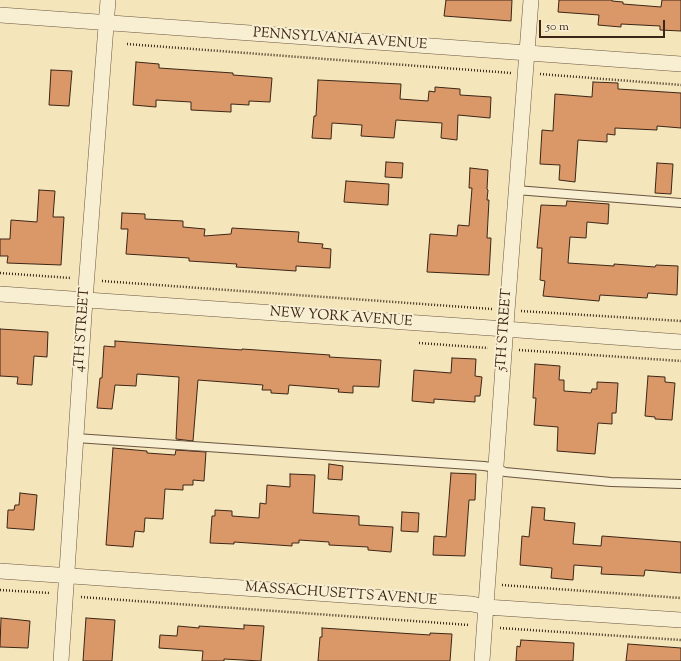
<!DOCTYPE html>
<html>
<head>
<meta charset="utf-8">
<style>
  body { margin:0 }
  #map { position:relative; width:681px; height:661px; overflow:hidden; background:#f4e6ba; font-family:"Sorts Mill Goudy",serif }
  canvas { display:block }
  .scale { position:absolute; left:539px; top:20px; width:126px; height:18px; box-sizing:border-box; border:2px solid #3c2517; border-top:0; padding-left:5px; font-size:12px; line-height:14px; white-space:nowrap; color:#3c2517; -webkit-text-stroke:3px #f8efd2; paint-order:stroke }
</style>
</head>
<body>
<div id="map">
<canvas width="681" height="661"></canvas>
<div class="scale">50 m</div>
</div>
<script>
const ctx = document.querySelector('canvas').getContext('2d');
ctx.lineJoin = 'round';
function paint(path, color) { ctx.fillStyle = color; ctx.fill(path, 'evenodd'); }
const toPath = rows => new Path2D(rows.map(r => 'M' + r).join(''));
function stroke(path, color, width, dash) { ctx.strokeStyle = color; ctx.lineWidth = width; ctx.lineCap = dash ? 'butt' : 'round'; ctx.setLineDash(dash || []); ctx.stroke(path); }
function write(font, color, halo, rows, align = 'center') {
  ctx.font = font + ' "Sorts Mill Goudy",serif'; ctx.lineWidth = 4; ctx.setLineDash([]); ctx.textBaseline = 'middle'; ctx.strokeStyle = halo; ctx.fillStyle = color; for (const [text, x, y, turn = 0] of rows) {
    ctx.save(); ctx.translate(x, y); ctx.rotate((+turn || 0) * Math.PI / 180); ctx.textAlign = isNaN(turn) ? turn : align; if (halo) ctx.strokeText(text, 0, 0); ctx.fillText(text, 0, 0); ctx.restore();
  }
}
const building = toPath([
  [446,0,512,0,511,21,444,16,446,0],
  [559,0,612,0,612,1,623,2,623,4,661,7,662,0,681,0,681,31,660,30,660,26,621,24,621,27,598,25,599,15,558,12,559,0],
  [136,62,159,64,159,68,233,73,233,75,272,78,270,102,249,101,249,105,231,104,231,112,191,110,191,102,156,100,156,107,133,105,136,62],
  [51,70,72,71,69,106,49,105,51,70],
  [318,80,401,84,400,99,428,101,429,91,435,92,435,87,460,89,460,95,491,97,490,118,458,115,457,140,441,138,442,123,396,120,394,138,361,136,362,125,332,123,331,139,312,138,314,116,316,116,318,80],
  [593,82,618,83,618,89,681,93,681,128,657,126,657,130,615,128,615,135,607,134,607,142,578,140,575,182,559,180,560,165,540,164,542,130,553,131,555,94,592,97,593,82],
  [386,162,403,163,402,178,385,177,386,162],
  [657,163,673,164,671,194,655,193,657,163],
  [470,168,488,170,487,189,488,190,487,200,489,200,487,238,491,238,489,275,427,272,430,234,457,236,458,225,469,226,472,188,469,188,470,168],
  [346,181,389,184,388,205,344,202,346,181],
  [39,190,55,191,53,217,64,217,61,265,7,263,8,256,0,256,0,239,10,239,11,220,37,222,39,190],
  [567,201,609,204,608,224,587,222,586,238,570,237,568,263,614,266,614,264,655,267,656,265,678,266,677,295,648,293,647,298,600,295,599,301,543,296,545,281,540,280,542,248,537,248,541,205,566,206,567,201],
  [122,213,145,214,145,219,183,221,183,227,205,229,204,236,231,234,232,228,299,232,298,242,323,244,322,248,331,249,330,268,296,266,296,271,236,267,237,264,189,261,189,258,126,254,128,229,121,229,122,213],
  [0,329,48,332,47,357,34,356,32,385,17,384,18,377,0,376,0,329],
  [115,341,242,350,242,349,330,355,329,357,381,360,379,387,353,386,353,393,338,392,339,389,289,385,288,394,271,393,271,390,262,390,263,385,198,380,193,441,176,439,179,377,137,374,136,386,115,385,112,409,97,408,100,378,102,378,104,346,115,347,115,341],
  [452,358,476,359,475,376,482,377,480,396,475,396,475,402,434,399,434,403,412,401,414,370,451,373,452,358],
  [535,364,560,366,559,380,564,380,564,391,591,393,592,389,597,389,597,382,618,383,616,413,612,413,612,424,598,423,595,454,557,451,558,427,534,425,536,398,533,398,535,364],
  [648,376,665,377,665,382,675,383,672,420,655,419,655,417,645,416,648,376],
  [113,448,147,451,147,453,175,455,176,450,206,452,204,481,193,480,193,485,183,485,183,490,165,489,163,519,145,518,144,532,135,531,133,547,106,545,113,448],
  [329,464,343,466,342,480,328,479,329,464],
  [451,473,476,474,475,500,469,500,465,556,433,555,434,536,446,537,451,473],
  [290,474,315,475,313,513,359,516,359,525,393,527,391,552,368,550,368,547,329,545,329,542,299,540,299,543,292,543,292,546,234,542,234,544,210,543,212,516,215,516,215,510,232,511,232,516,259,518,260,503,266,504,267,485,290,487,290,474],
  [20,493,37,495,34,530,7,528,8,510,14,510,15,505,19,505,20,493],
  [532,507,545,508,544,520,575,523,573,544,601,546,602,536,681,542,681,573,645,570,644,576,601,574,602,567,574,565,573,580,551,578,552,568,520,565,522,536,529,537,532,507],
  [402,512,419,513,418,532,401,531,402,512],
  [1,618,30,621,28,648,0,647,1,618],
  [86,618,115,620,112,661,83,661,86,618],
  [244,625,264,626,261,661,224,659,224,661,202,661,203,651,159,648,160,635,177,636,178,626,199,628,199,626,244,629,244,625],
  [322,628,430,635,430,633,452,634,450,661,318,661,320,637,322,637,322,628],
  [521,640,574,643,573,661,516,661,517,646,520,647,521,640],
  [628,644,681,648,681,661,626,661,628,644]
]);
const path = toPath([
  [127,44,511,73],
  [540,74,681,85],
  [0,273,71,278],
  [102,281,492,309],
  [521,311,681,321],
  [419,343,488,348],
  [519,350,681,361],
  [502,585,681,598],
  [0,590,50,593],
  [81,597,469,625],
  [500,628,681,640]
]);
const lane = toPath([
  [516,190,681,203],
  [76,438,484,466,496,468,505,472,611,482,681,484]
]);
const street = toPath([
  [0,15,681,64],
  [0,294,491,328,681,342],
  [0,571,472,604,486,607,681,620],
  [61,661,85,300,108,0],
  [482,661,507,311,531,0]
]);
const streetNames = [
  ["PENNSYLVANIA AVENUE",340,40,4],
  ["NEW YORK AVENUE",341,318,4],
  ["4TH STREET",83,330,-86],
  ["5TH STREET",505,330,-86],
  ["MASSACHUSETTS AVENUE",341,595,4]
];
paint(building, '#da9869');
stroke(building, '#3c2517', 1);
stroke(lane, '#6a5540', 10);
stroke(street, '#6a5540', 16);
stroke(path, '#3c2517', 2.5, [1, 2]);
stroke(lane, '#f8efd2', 8);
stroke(street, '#f8efd2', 15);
write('14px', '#3c2517', '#f8efd2', streetNames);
</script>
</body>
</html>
